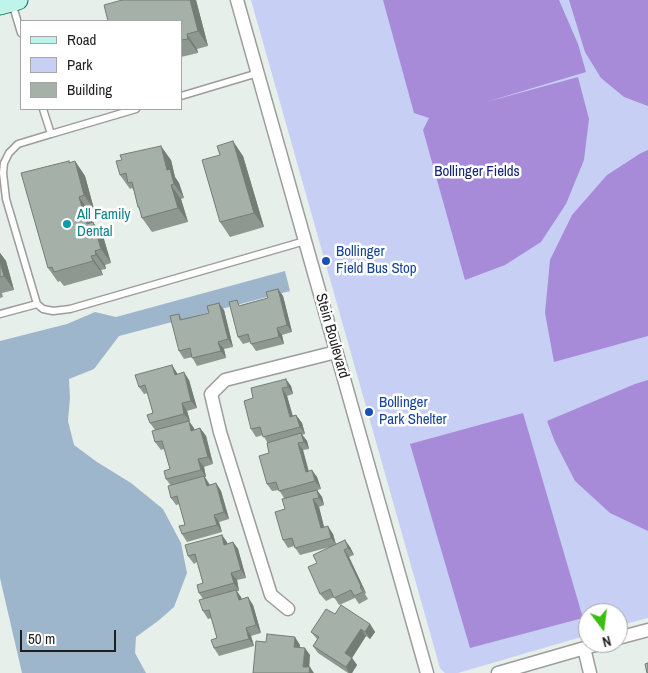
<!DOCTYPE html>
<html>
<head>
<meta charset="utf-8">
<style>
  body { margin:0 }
  #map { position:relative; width:648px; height:673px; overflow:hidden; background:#e6efea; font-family:"Archivo Narrow",sans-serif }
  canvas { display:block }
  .legend { position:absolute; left:20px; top:20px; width:162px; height:90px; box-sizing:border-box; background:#fff; border:1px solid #a5a5a5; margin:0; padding:6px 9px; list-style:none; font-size:15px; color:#1f1f1f }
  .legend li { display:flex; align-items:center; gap:10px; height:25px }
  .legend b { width:25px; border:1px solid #a5a5a5 }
  .north { position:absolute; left:578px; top:603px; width:50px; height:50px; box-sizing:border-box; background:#fff; border:1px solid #a5a5a5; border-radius:50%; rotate:165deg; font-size:14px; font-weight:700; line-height:20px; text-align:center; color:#1f1f1f }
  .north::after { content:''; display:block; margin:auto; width:18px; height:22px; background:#3bbe10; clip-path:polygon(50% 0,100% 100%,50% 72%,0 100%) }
  .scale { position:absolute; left:20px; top:630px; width:96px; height:22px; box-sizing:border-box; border:2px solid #1f1f1f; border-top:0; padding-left:6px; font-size:15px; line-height:18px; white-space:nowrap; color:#1f1f1f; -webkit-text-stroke:4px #fff; paint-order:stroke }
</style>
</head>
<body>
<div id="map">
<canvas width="648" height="673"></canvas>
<ul class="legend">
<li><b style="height:6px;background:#bff4ea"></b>Road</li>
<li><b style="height:14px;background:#c7cff5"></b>Park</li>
<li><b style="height:14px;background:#a5b1a8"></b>Building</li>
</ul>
<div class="north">N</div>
<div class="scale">50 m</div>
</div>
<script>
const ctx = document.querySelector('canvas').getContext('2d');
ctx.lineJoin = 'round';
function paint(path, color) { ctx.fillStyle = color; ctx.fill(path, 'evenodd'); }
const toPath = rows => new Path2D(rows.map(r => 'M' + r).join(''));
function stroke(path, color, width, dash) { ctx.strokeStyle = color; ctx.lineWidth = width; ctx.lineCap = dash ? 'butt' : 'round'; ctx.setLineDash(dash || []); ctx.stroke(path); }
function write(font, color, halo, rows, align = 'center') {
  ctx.font = font + ' "Archivo Narrow",sans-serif'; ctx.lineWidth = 5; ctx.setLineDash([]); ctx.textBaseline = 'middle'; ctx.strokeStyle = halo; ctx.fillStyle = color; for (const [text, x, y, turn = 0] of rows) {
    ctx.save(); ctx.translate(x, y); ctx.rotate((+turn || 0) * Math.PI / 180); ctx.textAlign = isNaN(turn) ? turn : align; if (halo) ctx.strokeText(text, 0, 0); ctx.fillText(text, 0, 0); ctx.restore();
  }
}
const forest = toPath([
  [285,271,290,291,119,336,94,369,69,379,70,398,68,421,74,445,97,462,131,483,163,509,181,543,187,573,174,607,158,621,136,637,135,653,146,673,22,673,0,578,0,341,67,324,95,312,116,317]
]);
const park = toPath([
  [251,0,648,0,648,618,618,626,618,613,588,613,588,635,458,673,445,673,440,668]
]);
const pitch = toPath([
  [383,0,559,0,578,44,586,72,486,102,578,77,589,119,584,160,566,204,541,242,505,265,465,280,423,130,429,118,414,113],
  [569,0,648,0,648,106,624,97,601,78,585,52],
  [648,150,648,336,554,362,545,313,550,260,572,215,607,175,641,153],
  [648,380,648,531,610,513,575,481,555,442,547,421,635,384],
  [523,413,583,618,470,648,410,444]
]);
const lane = toPath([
  [12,3,21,33],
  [181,96,258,73],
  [43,109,51,134,136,109],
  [51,134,18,144,9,153,4,163,3,173,6,199,37,304,43,309,53,311,70,309,305,241],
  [0,314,37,304]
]);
const street = toPath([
  [237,0,427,673],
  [288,609,271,595,220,432,211,394,225,380,336,352],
  [618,638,648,630],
  [584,648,590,673],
  [498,673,602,643]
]);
const secondary = toPath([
  [0,5,18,0]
]);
const wall = toPath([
  [122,0,196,0,208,46,197,49,198,53,181,57,181,21],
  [243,156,264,227,230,237,220,222],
  [122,160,171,160,175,177,179,183,184,198,181,199,188,222,152,232,142,218,140,211,138,207,134,191,132,188,130,189,120,175],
  [75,161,85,176,94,209,89,211,92,222,103,236,111,263,105,265,106,269,101,270,103,275,64,286,60,281,58,282,48,268,70,163],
  [0,253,6,261,14,290,2,293,3,297,0,298],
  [278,289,283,296,292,332,282,335,284,344,256,351,250,342,243,344,238,337,241,305,268,298],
  [224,310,233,347,224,349,226,358,197,366,192,357,184,359,179,351,179,314,182,319],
  [172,365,177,374,189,380,197,408,187,411,190,421,189,421,194,430,200,428,206,436,213,464,204,467,206,477,205,477,210,485,216,483,221,491,229,519,219,522,222,532,187,542,182,534,185,525,180,504,176,505,171,498,171,486,166,479,170,469,164,449,161,450,155,442,155,430,150,423,153,413,148,393,144,394,139,387],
  [291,386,293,394,287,396,293,416,296,415,302,423,305,434,302,435,307,441,309,449,303,450,308,471,317,477,321,489,317,490,322,497,324,505,319,507,324,527,333,534,336,544,350,547,354,555,349,557,366,593,365,594,368,599,359,604,355,598,339,605,334,597,326,601,320,594,317,563,330,547,300,555,294,546,288,548,283,540,285,509,284,498,279,490,272,491,267,484,269,453,267,442,263,435,256,437,251,429,253,398,251,388],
  [222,535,227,544,233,542,238,549,246,578,237,580,239,591,237,591,242,599,253,605,261,633,251,636,254,646,219,656,214,648,217,638,212,618,208,619,203,611,203,599,199,593,203,583,197,562,194,564,188,556],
  [335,614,370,624,375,632,370,639,366,636,352,658,357,665,352,673,348,673,318,653,313,646,317,639,311,632]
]);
const shadedWall = toPath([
  [190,0,196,0,208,46,198,31],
  [187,34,197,49,198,53,188,39],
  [233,141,243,156,264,227,254,213],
  [161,146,171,160,175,177,179,183,184,198,174,184,167,170],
  [69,161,78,175,75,161,85,176,94,209,84,195],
  [171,185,181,199,188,222,178,208],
  [79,197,89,211,97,238,87,224],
  [93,222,103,236,111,263,101,249],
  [95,251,105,265,106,269,96,255],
  [0,253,6,261,14,290,4,276,0,262],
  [91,256,101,270,103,275,93,261],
  [278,289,283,296,292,332,287,325],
  [219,303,224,310,233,347,228,339],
  [277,328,282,335,284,344,279,337],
  [218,342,224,349,226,358,221,351],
  [172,365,177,373,180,382,175,375],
  [184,372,189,380,197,408,191,401],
  [286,379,291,386,293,394,288,387],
  [282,388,287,396,295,425,290,417],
  [182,403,187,411,190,421,184,414],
  [296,415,302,423,305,434,300,427],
  [189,421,194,428,197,438,191,431],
  [200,428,206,436,213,464,208,457],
  [301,433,307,441,309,449,304,442],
  [298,443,303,450,311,479,306,472],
  [198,459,204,467,206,477,201,470],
  [312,470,317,477,321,489,315,481],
  [204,476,209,484,212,493,207,486],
  [216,483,221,491,229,519,224,512],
  [317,490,322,497,324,505,319,498],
  [313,499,319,507,326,535,321,528],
  [214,515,219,522,222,532,217,525],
  [328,526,333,534,336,545,331,538],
  [222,535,227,542,229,552,224,545],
  [345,540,350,547,354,555,348,548],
  [233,542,238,549,246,578,241,570],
  [344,550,349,557,366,593,361,586],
  [231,573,237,580,239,591,234,583],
  [236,590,241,597,244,607,239,600],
  [248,597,253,605,261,633,256,625],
  [370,624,375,632,370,639,365,632],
  [246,628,251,636,254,646,249,639],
  [361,629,366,636,352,658,357,665,352,673,349,673,346,667,345,653],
  [295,637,300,645,299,654,294,647],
  [305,648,310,655,309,673,303,667],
  [310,667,314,673,309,673]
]);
const building = toPath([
  [122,0,190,0,198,31,187,34,188,39,181,40,181,21,108,21,104,5,122,0],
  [233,141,254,213,220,222,202,160,220,155,217,146,233,141],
  [161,146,167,170,170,169,174,184,171,185,178,208,142,218,139,207,138,207,132,182,128,183,126,173,120,175,116,161,122,160,120,155,161,146],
  [69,161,69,163,75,161,84,195,79,197,87,224,93,222,101,249,95,251,96,255,91,256,93,261,54,272,52,267,48,268,21,173,69,161],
  [0,262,4,276,0,277,0,262],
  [278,289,287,325,277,328,279,337,251,344,248,334,238,337,229,302,237,300,239,306,268,298,266,292,278,289],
  [219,303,228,339,218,342,221,351,192,358,190,348,179,351,170,316,179,314,180,320,209,313,207,306,219,303],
  [172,365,175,375,184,372,191,401,182,403,184,414,150,423,147,415,153,413,145,385,139,387,135,375,172,365],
  [286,379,288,387,282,388,290,417,296,415,300,427,263,437,260,427,251,429,244,401,253,398,251,388,286,379],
  [189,421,191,431,200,428,208,457,198,459,201,470,166,479,164,471,170,469,162,441,155,442,152,431,189,421],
  [301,433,304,442,298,443,306,472,312,470,315,481,279,491,276,482,267,484,259,456,269,453,267,443,301,433],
  [204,476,207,486,216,483,224,512,214,515,217,525,182,534,179,526,185,525,177,496,171,498,168,486,204,476],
  [317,490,319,498,313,499,321,528,328,526,331,538,295,548,292,538,283,540,275,512,285,509,282,499,317,490],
  [222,535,224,545,233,542,241,570,231,573,234,583,199,593,197,585,203,583,195,554,188,556,185,545,222,535],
  [345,540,348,548,344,550,361,586,360,587,363,592,354,596,351,590,334,598,330,589,320,594,308,567,317,563,313,555,345,540],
  [236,590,239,600,248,597,256,625,246,628,249,639,214,648,211,640,217,638,209,610,203,611,199,600,236,590],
  [341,605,370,624,365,632,361,629,345,653,352,658,346,667,313,646,319,637,311,632,326,609,335,614,341,605],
  [267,634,295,637,294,647,305,648,303,667,310,667,309,673,253,673,256,641,266,642,267,634],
  [648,663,648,673,647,673,645,664,648,663]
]);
const markers = [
  [67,224,5,"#0f9aa8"],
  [326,261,5,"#1a4fb4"],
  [369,412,5,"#1a4fb4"]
];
const parkNames = [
  ["Bollinger Fields",477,172]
];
const cultureNames = [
  ["All Family",77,215],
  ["Dental",77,232]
];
const transitNames = [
  ["Bollinger",336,252],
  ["Field Bus Stop",336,269],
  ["Bollinger",379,403],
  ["Park Shelter",379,420]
];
const streetNames = [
  ["Stein Boulevard",332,336,74]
];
paint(forest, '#9eb6cb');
paint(park, '#c7cff5');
paint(pitch, '#a78bd8');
stroke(lane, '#9c9c9c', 9);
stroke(street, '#9c9c9c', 15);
stroke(secondary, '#0e6e61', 21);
stroke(lane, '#fff', 6);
stroke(street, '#fff', 12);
stroke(secondary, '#bff4ea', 19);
paint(wall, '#8e9890');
paint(shadedWall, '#747c76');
paint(building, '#a5b1a8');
stroke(building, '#747c76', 1);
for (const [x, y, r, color] of markers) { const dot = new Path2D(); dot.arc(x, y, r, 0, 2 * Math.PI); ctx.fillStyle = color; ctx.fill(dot); stroke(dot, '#fff', 2); }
write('15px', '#152476', '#fff', parkNames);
write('15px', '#0d838f', '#fff', cultureNames, 'left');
write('15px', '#164399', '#fff', transitNames, 'left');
write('15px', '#1f1f1f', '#fff', streetNames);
</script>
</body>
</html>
